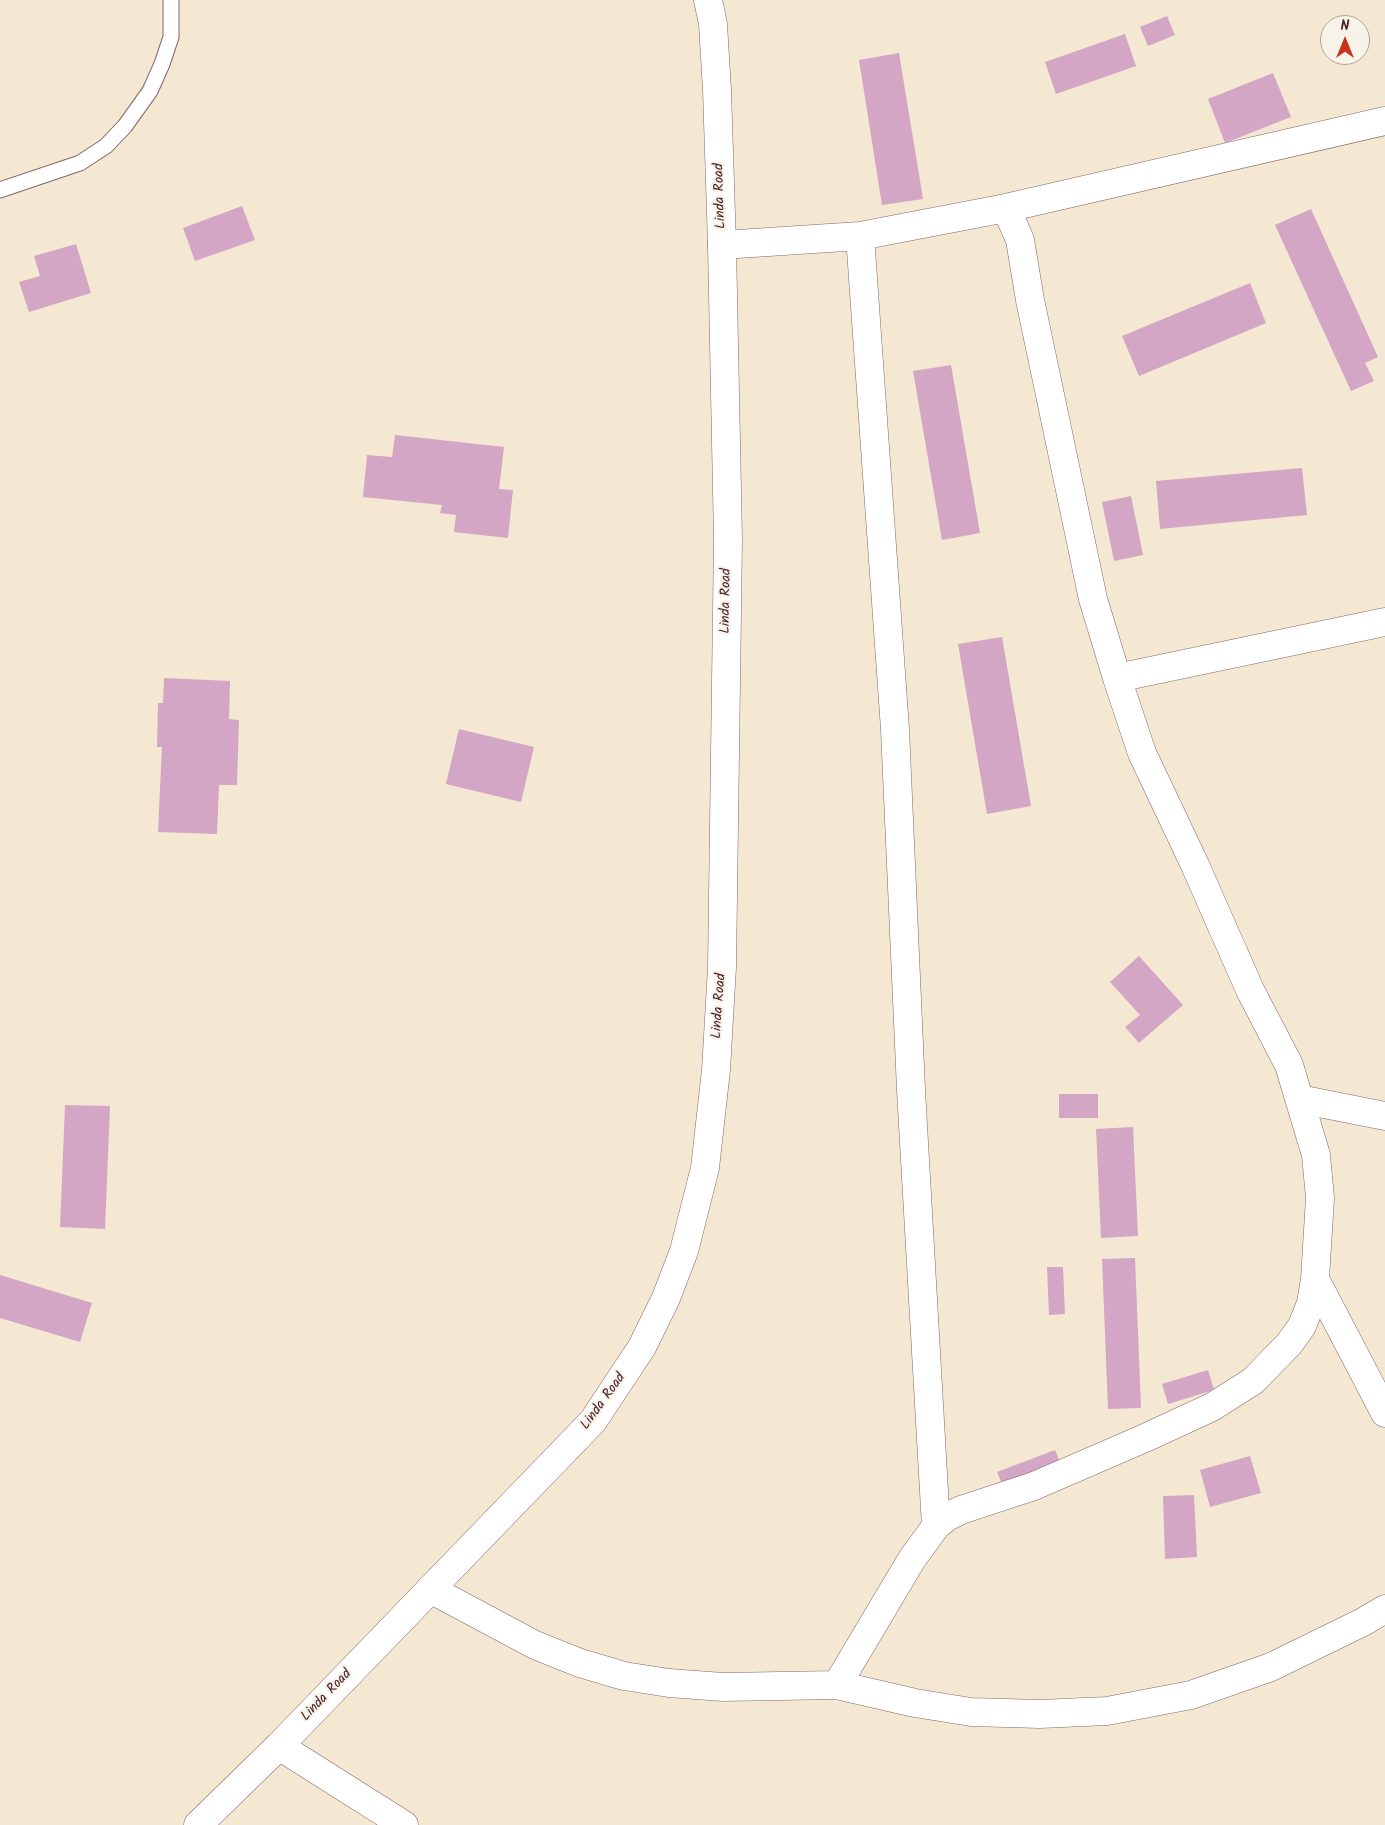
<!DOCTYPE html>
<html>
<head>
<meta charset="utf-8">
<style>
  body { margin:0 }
  #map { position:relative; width:1385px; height:1825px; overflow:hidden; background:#f4e8d3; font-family:Kalam,sans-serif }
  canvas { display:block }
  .north { position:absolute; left:1320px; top:15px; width:50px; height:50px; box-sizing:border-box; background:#f7f3e8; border:1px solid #b29e9c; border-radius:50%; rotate:0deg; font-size:14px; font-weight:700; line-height:20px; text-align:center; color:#4a1f2b }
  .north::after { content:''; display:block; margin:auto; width:18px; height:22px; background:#c8321e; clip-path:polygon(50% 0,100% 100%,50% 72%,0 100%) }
</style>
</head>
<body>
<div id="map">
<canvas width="1385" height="1825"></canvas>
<div class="north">N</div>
</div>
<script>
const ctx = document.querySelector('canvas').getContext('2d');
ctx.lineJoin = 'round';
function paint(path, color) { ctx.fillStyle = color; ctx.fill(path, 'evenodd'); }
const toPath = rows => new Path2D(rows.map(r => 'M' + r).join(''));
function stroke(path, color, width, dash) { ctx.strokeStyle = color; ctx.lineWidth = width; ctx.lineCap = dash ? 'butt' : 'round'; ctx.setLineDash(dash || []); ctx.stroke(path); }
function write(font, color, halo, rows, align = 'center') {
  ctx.font = font + ' Kalam,sans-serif'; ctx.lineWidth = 4.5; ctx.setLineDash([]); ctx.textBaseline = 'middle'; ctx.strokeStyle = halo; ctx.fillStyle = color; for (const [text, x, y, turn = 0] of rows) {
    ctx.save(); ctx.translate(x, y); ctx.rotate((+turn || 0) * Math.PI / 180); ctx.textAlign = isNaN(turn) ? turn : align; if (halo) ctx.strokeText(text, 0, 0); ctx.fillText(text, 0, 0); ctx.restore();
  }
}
const building = toPath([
  [1167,16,1175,35,1148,46,1140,27],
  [1125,34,1136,66,1056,94,1045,62],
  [899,53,923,199,882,205,859,60],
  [1273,73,1291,117,1225,143,1208,99],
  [242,206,255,240,195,261,183,228],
  [1311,209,1378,357,1365,363,1374,381,1351,391,1275,225],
  [76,244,91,293,29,312,19,282,40,276,34,256],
  [1250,283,1266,323,1139,376,1122,336],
  [951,365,980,533,942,540,913,371],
  [395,435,504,447,499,489,513,490,508,538,454,532,456,515,440,513,442,505,363,497,367,455,392,457],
  [1302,468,1307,515,1160,529,1156,481],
  [1131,496,1143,555,1114,561,1102,502],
  [1002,637,1031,806,987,814,958,644],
  [164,678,230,681,229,719,239,720,237,785,219,785,217,834,158,832,162,747,157,747,158,703,163,703],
  [459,729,534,747,521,802,446,784],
  [1139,956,1183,1005,1139,1043,1125,1027,1140,1015,1110,982],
  [1059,1094,1098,1094,1098,1118,1059,1118],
  [65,1105,110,1106,105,1229,60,1227],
  [1133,1127,1138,1236,1101,1238,1096,1129],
  [1135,1258,1141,1408,1108,1409,1102,1259],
  [1047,1267,1063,1267,1065,1314,1049,1315],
  [0,1275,92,1303,80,1342,0,1318],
  [1208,1370,1214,1390,1168,1404,1162,1384],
  [1055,1450,1062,1467,1004,1489,997,1472],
  [1250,1456,1261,1493,1210,1507,1200,1470],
  [1194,1495,1197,1557,1165,1559,1163,1496]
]);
const service = toPath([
  [0,190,80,163,106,146,125,126,150,91,162,64,171,37,171,0]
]);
const minor = toPath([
  [860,236,895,729,911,1090,936,1526],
  [722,245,860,236,1006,208,1385,121],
  [1117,678,1385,622],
  [1299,1099,1385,1116],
  [1315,1279,1385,1413],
  [430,1589,535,1645,580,1663,624,1676,669,1683,723,1687,837,1685,915,1703,971,1712,1040,1714,1107,1711,1191,1695,1271,1667,1363,1622,1385,1609],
  [837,1685,912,1559,936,1526,947,1517,961,1510,1034,1486,1145,1438,1212,1407,1253,1381,1289,1344,1302,1326,1311,1303,1315,1279,1320,1198,1316,1155,1289,1065,1250,990,1195,865,1142,753,1117,678,1093,599,1030,300,1020,240,1006,208],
  [279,1746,404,1825]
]);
const tertiary = toPath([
  [198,1825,279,1746,593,1421,642,1347,666,1298,684,1251,705,1168,716,1070,722,967,728,540,722,245,717,90,713,24,708,0]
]);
const streetNames = [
  ["Linda Road",721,196,-92],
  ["Linda Road",727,601,-89],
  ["Linda Road",720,1006,-86],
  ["Linda Road",604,1402,-54],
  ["Linda Road",327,1696,-46]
];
paint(building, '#d2a6c4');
stroke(service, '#866566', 17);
stroke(minor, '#866566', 29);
stroke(tertiary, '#866566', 29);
stroke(service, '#fff', 15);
stroke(minor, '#fff', 28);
stroke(tertiary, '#fff', 28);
write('14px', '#4a1f2b', '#f7f3e8', streetNames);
</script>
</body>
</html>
